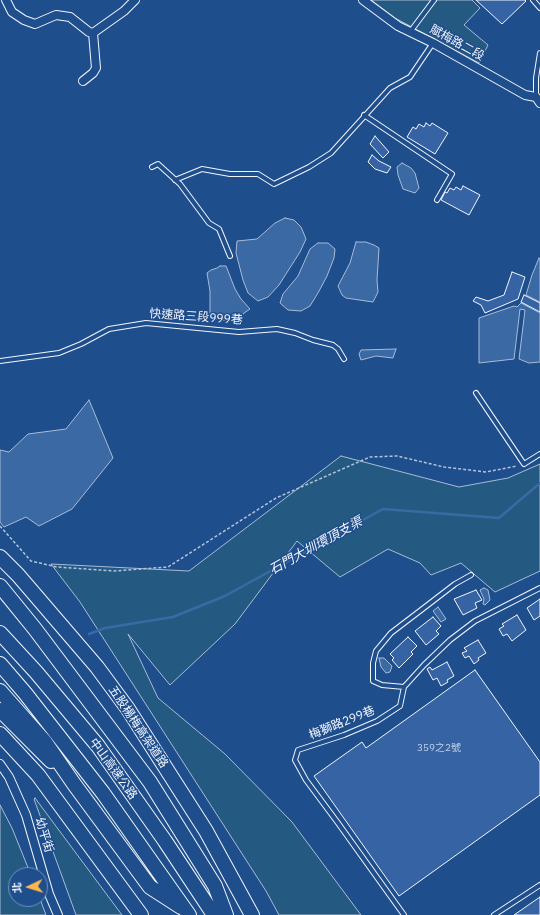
<!DOCTYPE html>
<html>
<head>
<meta charset="utf-8">
<style>
  body { margin:0 }
  #map { position:relative; width:540px; height:915px; overflow:hidden; background:#1f4e8c; font-family:"IBM Plex Sans","Noto Sans TC",sans-serif }
  canvas { display:block }
  .north { position:absolute; left:8px; top:867px; width:40px; height:40px; box-sizing:border-box; background:#1f4e8c; border:1px solid #7391ba; border-radius:50%; rotate:266deg; font-size:11px; font-weight:700; line-height:16px; text-align:center; color:#f2f6ff }
  .north::after { content:''; display:block; margin:auto; width:14px; height:18px; background:#ffb74d; clip-path:polygon(50% 0,100% 100%,50% 72%,0 100%) }
</style>
</head>
<body>
<div id="map">
<canvas width="540" height="915"></canvas>
<div class="north">北</div>
</div>
<script>
const ctx = document.querySelector('canvas').getContext('2d');
ctx.lineJoin = 'round';
function paint(path, color) { ctx.fillStyle = color; ctx.fill(path, 'evenodd'); }
const toPath = rows => new Path2D(rows.map(r => 'M' + r).join(''));
function stroke(path, color, width, dash) { ctx.strokeStyle = color; ctx.lineWidth = width; ctx.lineCap = dash ? 'butt' : 'round'; ctx.setLineDash(dash || []); ctx.stroke(path); }
function write(font, color, halo, rows, align = 'center') {
  ctx.font = font + ' "IBM Plex Sans","Noto Sans TC",sans-serif'; ctx.lineWidth = 3; ctx.setLineDash([]); ctx.textBaseline = 'middle'; ctx.strokeStyle = halo; ctx.fillStyle = color; for (const [text, x, y, turn = 0] of rows) {
    ctx.save(); ctx.translate(x, y); ctx.rotate((+turn || 0) * Math.PI / 180); ctx.textAlign = isNaN(turn) ? turn : align; if (halo) ctx.strokeText(text, 0, 0); ctx.fillText(text, 0, 0); ctx.restore();
  }
}
const green = toPath([
  [371,0,472,0,480,8,464,25,488,45,479,63,395,18,371,0],
  [341,456,459,487,508,478,540,464,540,571,495,592,461,563,431,575,420,563,388,549,340,577,297,541,235,624,170,685,128,634,158,698,225,754,292,822,361,915,279,915,266,891,80,602,51,564,189,571,341,456],
  [35,798,122,915,76,915,34,799,35,798],
  [0,805,12,828,31,875,16,875,16,899,40,899,46,915,0,915,0,805]
]);
const water = toPath([
  [402,163,411,168,415,173,419,188,415,193,403,189,398,175,397,167,402,163],
  [285,218,294,220,301,227,306,239,300,252,279,285,268,297,258,301,248,293,243,280,236,253,237,241,257,239,275,223,285,218],
  [356,242,366,242,374,245,379,248,377,280,378,292,373,302,346,298,342,295,338,286,350,263,356,242],
  [318,243,328,243,335,249,334,258,327,276,318,293,310,306,301,311,288,310,280,303,283,294,298,276,310,249,318,243],
  [539,258,540,259,540,302,526,295,532,275,539,258],
  [220,266,226,266,235,289,241,299,250,309,244,313,239,320,222,320,211,318,210,316,210,291,207,273,211,270,217,268,220,266],
  [521,303,540,313,540,362,529,363,519,359,525,310,520,309,514,359,479,363,479,318,514,306,517,307,521,303],
  [396,349,393,358,376,356,361,360,359,354,361,350,396,349],
  [89,400,113,458,72,509,39,526,26,517,4,527,0,522,0,450,9,452,28,434,66,429,89,400],
  [484,588,488,590,490,600,485,605,483,604,484,599,480,590,484,588],
  [438,607,446,619,441,622,433,611,438,607],
  [379,658,384,658,392,666,390,672,386,673,381,667,379,658]
]);
const stream = toPath([
  [89,634,105,628,173,617,225,596,383,509,499,518,540,483]
]);
const building = toPath([
  [476,0,525,0,526,1,502,24,476,0],
  [426,123,430,126,432,123,448,133,435,154,407,137,413,127,416,129,419,124,424,127,426,123],
  [375,136,389,152,383,158,370,144,375,136],
  [372,155,379,161,391,167,387,173,375,169,368,162,372,155],
  [463,186,480,195,469,215,441,200,445,192,447,193,450,188,454,190,456,187,461,190,463,186],
  [512,272,525,277,518,299,485,313,481,305,473,301,476,297,488,301,504,295,512,272],
  [524,295,540,303,540,312,521,302,524,295],
  [476,590,482,600,475,603,477,608,463,615,454,599,476,590],
  [540,599,540,616,534,620,527,608,540,599],
  [517,615,526,630,512,641,507,634,503,636,499,629,504,626,502,624,517,615],
  [433,617,441,626,436,631,439,634,426,645,415,631,433,617],
  [408,637,417,646,411,652,413,654,399,668,392,660,394,658,390,654,408,637],
  [478,640,486,653,478,658,479,660,474,664,469,656,465,658,462,653,467,651,464,648,478,640],
  [447,662,454,676,447,680,448,682,441,686,437,678,433,680,427,669,430,667,432,670,447,662],
  [475,670,540,762,540,795,399,896,314,776,362,742,366,748,475,670],
  [540,897,540,915,514,915,540,897]
]);
const path = toPath([
  [0,526,31,561,57,567,114,571,168,567,276,498,370,457,397,456,444,467,486,472,517,466]
]);
const service = toPath([
  [533,0,540,8],
  [410,32,434,0],
  [536,97,536,78,540,53],
  [364,115,452,174,437,200],
  [152,167,158,164,180,184,209,223,219,229,230,256],
  [175,180,202,169,230,174,258,174,274,184,309,167,331,153,390,88,410,77,433,43],
  [0,361,59,353,81,344,109,329,146,323,239,332,277,329,295,333,313,340,333,345,338,349,344,359],
  [476,393,524,464,540,454],
  [404,687,382,685,373,681,373,663,376,651,391,633,429,604,455,584,471,575],
  [404,915,338,823,306,780,295,760,298,750,344,735,377,721,400,706,404,687,424,665,450,640,475,621,540,588],
  [494,915,540,885]
]);
const minor = toPath([
  [6,0,12,12,24,20,35,24,56,15,70,17,89,32,93,33],
  [363,0,398,26,433,43,525,95,536,97,540,103],
  [83,81,93,73,96,68,93,33,124,11,135,0],
  [0,764,9,777,26,815,49,894,58,915]
]);
const motorway = toPath([
  [0,557,18,575,97,667,128,709,206,831,252,915],
  [0,586,35,629,150,782,215,886,226,915],
  [0,633,36,672,98,746,165,841,214,915],
  [0,664,25,693,103,793,189,915],
  [0,691,45,742,74,784,150,887,181,907],
  [0,710,51,761],
  [0,734,38,775,141,915]
]);
const numberNames = [
  ["359之2號",439,748]
];
const streetNames = [
  ["賦梅路二段",457,43,29],
  ["快速路三段999巷",196,317,4],
  ["梅獅路299巷",342,723,-22],
  ["五股楊梅高架道路",138,727,56],
  ["中山高速公路",113,769,54],
  ["幼平街",44,835,73]
];
const waterNames = [
  ["石門大圳環頂支渠",316,546,-29]
];
paint(green, '#245a82');
stroke(green, '#a8bbd7', 1);
paint(water, '#3b69a3');
stroke(water, '#a8bbd7', 1);
stroke(stream, '#3b69a3', 2.5);
paint(building, '#3563a3');
stroke(building, '#f2f6ff', 1);
stroke(service, '#f2f6ff', 6);
stroke(minor, '#f2f6ff', 10);
stroke(motorway, '#f2f6ff', 16);
stroke(path, '#b3c4dc', 1.5, [3, 2]);
stroke(service, '#1f4e8c', 4);
stroke(minor, '#1f4e8c', 8);
stroke(motorway, '#1f4e8c', 14);
write('10px', '#c3d1e8', null, numberNames);
write('12px', '#f2f6ff', '#1f4e8c', streetNames);
write('italic 13px', '#f2f6ff', '#1f4e8c', waterNames);
</script>
</body>
</html>
